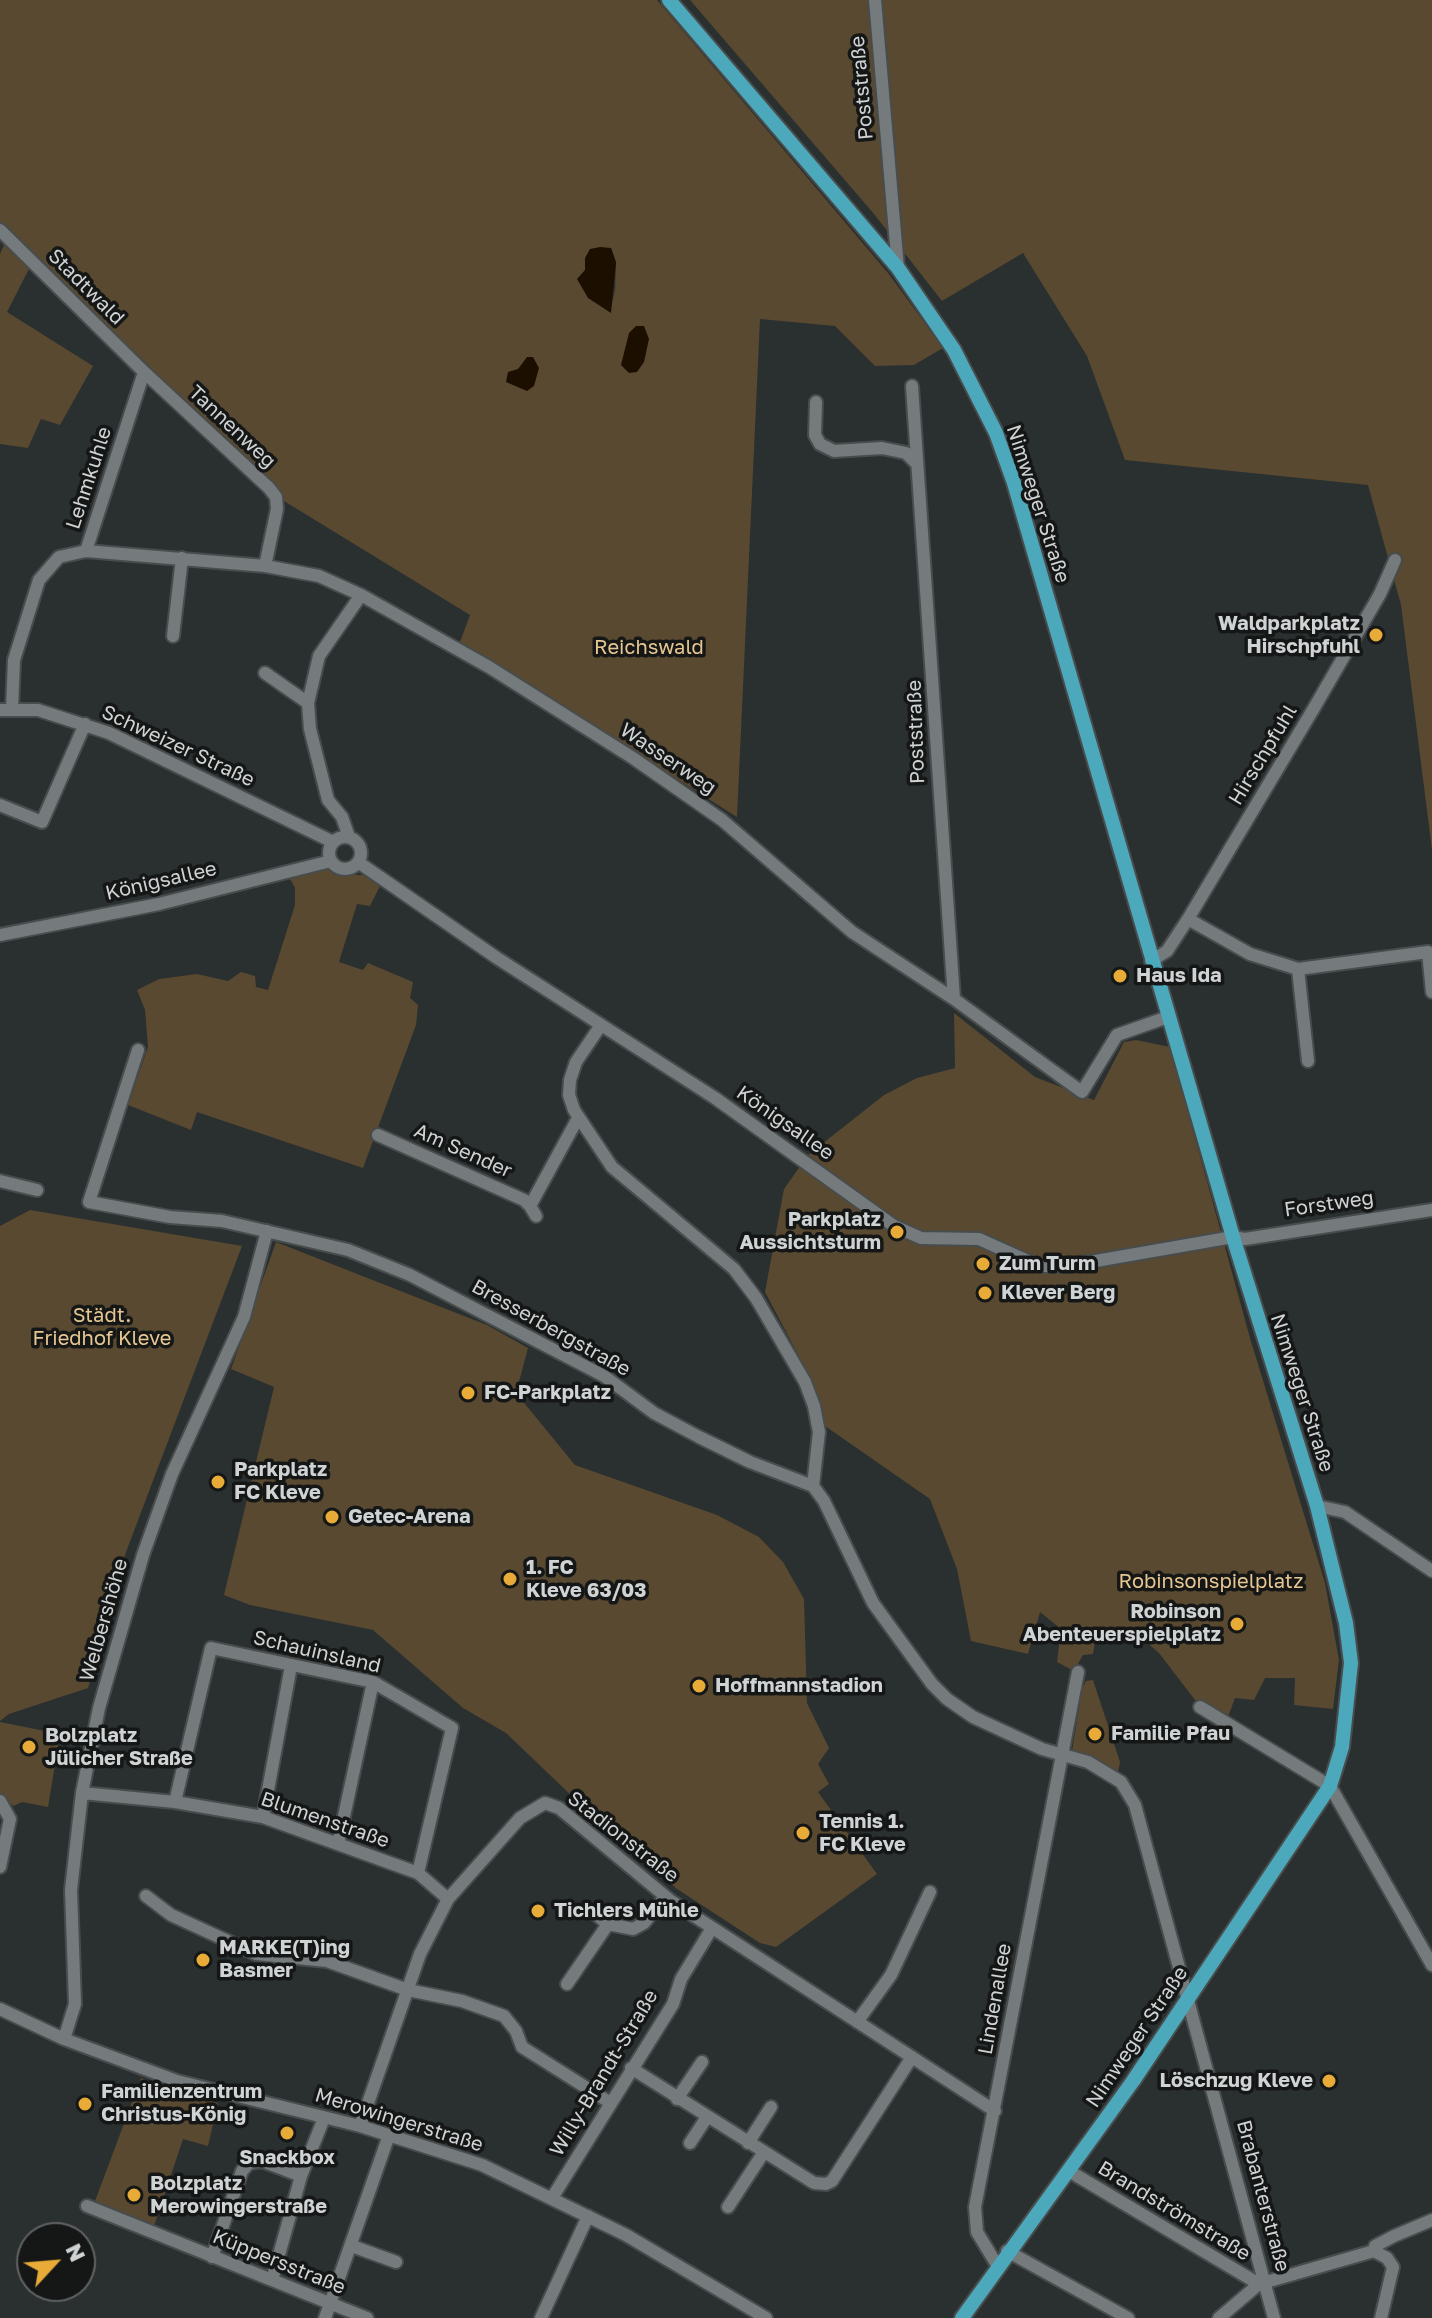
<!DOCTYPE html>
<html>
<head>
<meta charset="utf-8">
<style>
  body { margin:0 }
  #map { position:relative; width:1432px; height:2318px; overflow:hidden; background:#2a2f30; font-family:"Golos Text",sans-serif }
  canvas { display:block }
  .north { position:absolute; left:16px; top:2222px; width:80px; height:80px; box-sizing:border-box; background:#151717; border:2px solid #606263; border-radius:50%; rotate:64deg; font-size:22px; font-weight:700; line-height:32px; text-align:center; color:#d0d3d4 }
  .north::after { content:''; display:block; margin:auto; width:28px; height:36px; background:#e8ab37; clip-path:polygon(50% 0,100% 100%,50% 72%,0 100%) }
</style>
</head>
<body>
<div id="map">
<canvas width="1432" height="2318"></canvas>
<div class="north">N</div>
</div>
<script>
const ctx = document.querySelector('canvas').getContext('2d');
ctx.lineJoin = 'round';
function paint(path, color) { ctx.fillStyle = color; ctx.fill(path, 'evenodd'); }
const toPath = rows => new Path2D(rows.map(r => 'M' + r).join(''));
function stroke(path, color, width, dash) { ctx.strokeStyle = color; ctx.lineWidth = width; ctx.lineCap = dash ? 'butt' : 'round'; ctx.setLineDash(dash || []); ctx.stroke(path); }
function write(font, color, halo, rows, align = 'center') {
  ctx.font = font + ' "Golos Text",sans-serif'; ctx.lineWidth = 7; ctx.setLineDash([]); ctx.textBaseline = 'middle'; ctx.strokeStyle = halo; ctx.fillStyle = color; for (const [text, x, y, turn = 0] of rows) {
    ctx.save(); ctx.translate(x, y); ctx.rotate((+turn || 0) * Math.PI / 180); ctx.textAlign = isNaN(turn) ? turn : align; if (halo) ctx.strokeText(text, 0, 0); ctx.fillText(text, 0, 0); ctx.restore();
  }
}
const green = toPath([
  [0,0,657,0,888,273,943,348,914,365,875,366,835,326,760,319,737,817,460,642,470,615,284,501,234,450,31,265,7,312,93,366,60,425,41,419,28,448,0,444,0,254,9,234,0,224],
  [611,248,616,263,615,290,610,312,601,306,585,270,585,258],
  [690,0,1432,0,1432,850,1401,605,1368,485,1125,460,1087,356,1023,253,942,301,874,214],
  [325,867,335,875,367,875,381,884,370,906,357,904,339,962,363,970,368,963,413,982,410,998,418,1005,416,1025,363,1168,197,1112,191,1130,128,1105,148,1047,145,1010,137,990,159,979,197,974,228,981,241,972,255,976,256,987,268,990,295,905,295,888,290,879],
  [954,1013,1035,1077,1094,1100,1124,1042,1136,1040,1170,1047,1250,1338,1325,1583,1339,1660,1333,1709,1294,1705,1295,1678,1265,1678,1254,1700,1235,1698,1228,1717,1195,1700,1159,1653,1131,1629,1097,1630,1093,1654,1083,1655,1074,1671,1057,1662,1061,1629,1040,1612,1028,1654,971,1641,957,1569,930,1499,825,1426,814,1385,765,1292,784,1189,808,1155,884,1095,917,1078,955,1068],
  [30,1210,242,1246,126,1552,88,1688,9,1714,0,1721,0,1226],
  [276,1242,487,1325,528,1348,516,1393,575,1465,717,1515,759,1537,783,1562,804,1599,807,1703,829,1748,818,1764,829,1784,818,1792,877,1874,776,1947,760,1943,677,1889,600,1823,506,1733,463,1708,373,1630,250,1605,224,1595,274,1387,231,1369],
  [1093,1680,1120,1762,1118,1772,1094,1757,1072,1751,1082,1689,1086,1681],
  [0,1722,60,1734,48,1807,22,1802,14,1806,0,1798],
  [141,2078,218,2103,208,2146,183,2139,154,2226,95,2201]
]);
const water = toPath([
  [600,247,611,248,616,262,611,313,588,298,577,279,585,270,585,258,590,249],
  [636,326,644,326,649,339,644,362,637,372,629,373,621,365,629,333],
  [527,357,533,357,539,368,534,386,527,391,506,382,508,372,518,369]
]);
const minor = toPath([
  [875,0,898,268],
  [0,230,144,372,269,488,276,497,277,509,265,566],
  [912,386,954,999],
  [816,402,815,435,820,444,834,451,882,448,906,453,916,463],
  [86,551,265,566,319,576,361,595,489,667,633,758,722,820,852,932,954,999,1082,1092,1117,1035,1168,1017],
  [173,636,182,558],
  [265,673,308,703],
  [12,709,14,660,39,580,59,557,86,551,144,372],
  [0,710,38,710,109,733,333,842],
  [0,805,42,822,85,724],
  '329 853a16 16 0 1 1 32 0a16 16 0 1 1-32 0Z',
  [349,837,342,817,328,800,310,729,308,703,319,656,361,595],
  [358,862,497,958,715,1098,894,1226,921,1238,979,1239,1039,1266,1067,1266,1233,1237,1245,1239,1432,1210],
  [1188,919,1250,954,1298,969,1428,952,1432,992],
  [0,935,159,904,331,861],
  [1151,961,1167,951,1188,919,1314,708,1380,594,1395,560],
  [1298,969,1308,1061],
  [601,1025,576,1062,570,1080,569,1095,574,1110,612,1167,734,1269,756,1298,805,1382,814,1406,819,1432,813,1486],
  [138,1050,89,1202,170,1217,222,1221,348,1250,410,1275,604,1376,654,1413,699,1437,750,1462,813,1486,824,1501,873,1603,932,1684,947,1699,973,1717,1042,1749,1088,1762,1121,1782,1135,1805,1274,2318],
  [378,1135,524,1200,530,1206],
  [0,1181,37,1190],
  [536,1216,530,1206,578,1118],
  [1317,1506,1345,1512,1432,1571],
  [1200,1707,1330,1786,1432,1965],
  [82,1793,175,1802,263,1817,418,1873,448,1899],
  [0,1801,10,1819,0,1867],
  [175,1802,211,1648,373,1682,452,1728,418,1873],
  [263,1817,291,1666],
  [338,1844,373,1682],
  [146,1896,171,1915,256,1954,327,1961,408,1990,462,2001,504,2016,516,2031,522,2047,609,2102],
  [593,1912,608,1924,633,1929,644,1923,665,1897],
  [567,1984,608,1924],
  [0,2009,64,2039,177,2081,360,2126,482,2165,626,2235,766,2318],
  [857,2022,891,1975,930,1892],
  [64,2039,75,2004,71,1890,82,1793,99,1708,143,1555,172,1474,244,1317,267,1231],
  [631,2068,814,2183,826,2184,832,2181,912,2057],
  [677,2099,702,2062],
  [360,2126,420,1954,448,1899,520,1818,545,1803,559,1808,671,1901,995,2111],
  [690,2143,707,2117],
  [748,2143,771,2107],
  [1069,2171,1259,2284],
  [552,2198,673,2004,681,1979,712,1928],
  [87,2206,367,2318],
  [728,2207,764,2152],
  [352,2246,396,2262],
  [1007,2251,1128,2318],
  [1374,2251,1387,2258,1393,2267,1381,2318],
  [212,2257,242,2171,249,2163,262,2161,301,2176],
  [997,2265,977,2232,975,2207,1078,1672],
  [272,2280,301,2176,324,2118],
  [325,2318,389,2135],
  [541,2318,588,2216],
  [1219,2318,1259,2284,1374,2251,1375,2246,1394,2236,1432,2220]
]);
const major = toPath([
  [669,0,898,268,954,350,996,433,1014,483,1233,1237,1317,1506,1346,1623,1351,1663,1342,1747,1330,1786,1133,2081,962,2318]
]);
const markers = [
  [1376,635,8,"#e8ab37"],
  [1120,976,8,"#e8ab37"],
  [897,1232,8,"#e8ab37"],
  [983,1264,8,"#e8ab37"],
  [985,1293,8,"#e8ab37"],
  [468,1393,8,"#e8ab37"],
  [218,1482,8,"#e8ab37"],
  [332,1517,8,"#e8ab37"],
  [510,1579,8,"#e8ab37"],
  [1237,1624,8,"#e8ab37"],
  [699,1686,8,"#e8ab37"],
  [1095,1734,8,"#e8ab37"],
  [29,1747,8,"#e8ab37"],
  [803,1833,8,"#e8ab37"],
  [538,1911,8,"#e8ab37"],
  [203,1960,8,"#e8ab37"],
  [1329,2081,8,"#e8ab37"],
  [85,2104,8,"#e8ab37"],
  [287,2133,8,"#e8ab37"],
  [134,2195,8,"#e8ab37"]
];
const streetNames = [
  ["Poststraße",862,88,-95],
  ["Stadtwald",86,287,45],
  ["Tannenweg",232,427,43],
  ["Lehmkuhle",89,478,-72],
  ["Nimweger Straße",1038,504,72],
  ["Poststraße",916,732,-92],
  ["Schweizer Straße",178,746,25],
  ["Hirschpfuhl",1263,755,-59],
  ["Wasserweg",668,759,34],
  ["Königsallee",161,881,-13],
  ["Königsallee",785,1123,35],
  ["Am Sender",463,1151,24],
  ["Forstweg",1329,1204,-8],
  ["Bresserbergstraße",551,1328,29],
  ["Nimweger Straße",1302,1393,72],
  ["Welbershöhe",104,1620,-74],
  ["Schauinsland",317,1652,13],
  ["Blumenstraße",325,1820,19],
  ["Stadionstraße",623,1837,38],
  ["Lindenallee",995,1999,-80],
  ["Nimweger Straße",1137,2037,-56],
  ["Willy-Brandt-Straße",604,2073,-59],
  ["Merowingerstraße",399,2120,17],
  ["Brabanterstraße",1263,2196,75],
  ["Brandströmstraße",1174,2211,31],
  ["Küppersstraße",279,2262,22]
];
const poiNames = [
  ["Waldparkplatz",1360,624,"right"],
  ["Hirschpfuhl",1360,647,"right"],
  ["Haus Ida",1136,976],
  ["Parkplatz",881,1220,"right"],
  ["Aussichtsturm",881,1243,"right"],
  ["Zum Turm",999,1264],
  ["Klever Berg",1001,1293],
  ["FC-Parkplatz",484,1393],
  ["Parkplatz",234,1470],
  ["FC Kleve",234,1493],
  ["Getec-Arena",348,1517],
  ["1. FC",526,1568],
  ["Kleve 63/03",526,1591],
  ["Robinson",1221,1612,"right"],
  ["Abenteuerspielplatz",1221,1635,"right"],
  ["Hoffmannstadion",715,1686],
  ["Familie Pfau",1111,1734],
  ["Bolzplatz",45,1736],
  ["Jülicher Straße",45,1759],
  ["Tennis 1.",819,1822],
  ["FC Kleve",819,1845],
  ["Tichlers Mühle",554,1911],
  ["MARKE(T)ing",219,1948],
  ["Basmer",219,1971],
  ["Löschzug Kleve",1313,2081,"right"],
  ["Familienzentrum",101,2092],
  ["Christus-König",101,2115],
  ["Snackbox",287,2158,"center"],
  ["Bolzplatz",150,2184],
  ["Merowingerstraße",150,2207]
];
const parkNames = [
  ["Reichswald",649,648],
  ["Städt.",102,1316],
  ["Friedhof Kleve",102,1339],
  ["Robinsonspielplatz",1211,1582]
];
paint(green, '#584930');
paint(water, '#1d0f00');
stroke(minor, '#484c4d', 16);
stroke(major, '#484c4d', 18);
stroke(minor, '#757a7c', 12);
stroke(major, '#4ca8bb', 14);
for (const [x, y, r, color] of markers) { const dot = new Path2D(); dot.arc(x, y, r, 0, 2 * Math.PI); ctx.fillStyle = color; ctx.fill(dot); stroke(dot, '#151717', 3); }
write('20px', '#d0d3d4', '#151717', streetNames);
write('bold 20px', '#d0d3d4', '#151717', poiNames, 'left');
write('20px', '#e7c692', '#151717', parkNames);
</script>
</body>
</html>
